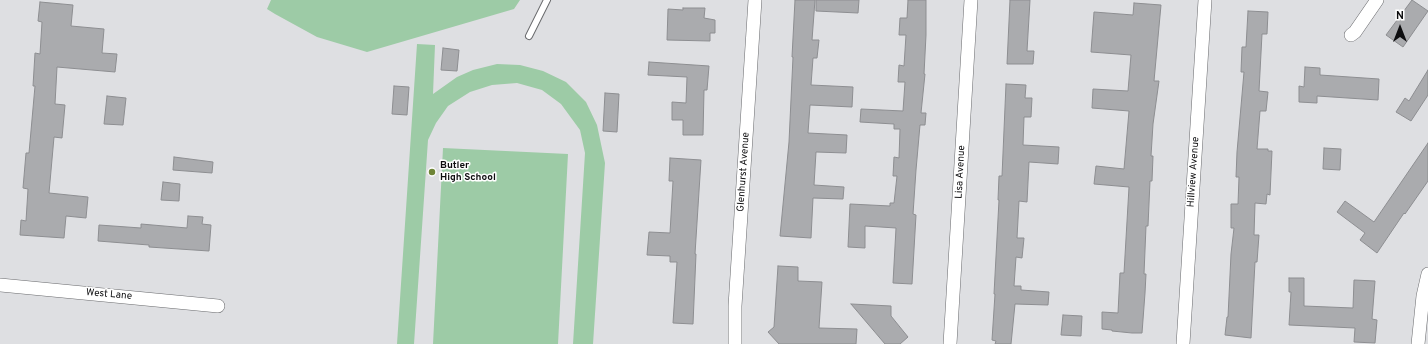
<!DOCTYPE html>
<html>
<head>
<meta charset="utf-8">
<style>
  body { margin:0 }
  #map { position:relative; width:1428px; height:344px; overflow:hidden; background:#dedfe2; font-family:Overpass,sans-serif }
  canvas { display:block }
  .north { position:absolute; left:1380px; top:8px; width:40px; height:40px; -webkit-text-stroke:3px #fff; paint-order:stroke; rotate:0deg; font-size:11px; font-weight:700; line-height:16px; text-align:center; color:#0d0d0f }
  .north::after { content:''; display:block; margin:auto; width:14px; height:18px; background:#0d0d0f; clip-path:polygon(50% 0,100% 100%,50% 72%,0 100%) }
</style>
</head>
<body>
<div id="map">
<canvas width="1428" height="344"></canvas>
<div class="north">N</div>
</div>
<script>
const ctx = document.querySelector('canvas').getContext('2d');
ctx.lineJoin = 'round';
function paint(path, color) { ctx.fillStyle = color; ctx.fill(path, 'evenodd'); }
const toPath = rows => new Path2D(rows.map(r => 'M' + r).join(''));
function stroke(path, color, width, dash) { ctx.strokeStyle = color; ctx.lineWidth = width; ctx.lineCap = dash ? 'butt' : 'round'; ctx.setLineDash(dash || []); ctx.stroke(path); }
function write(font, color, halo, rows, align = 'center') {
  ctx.font = font + ' Overpass,sans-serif'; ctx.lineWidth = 3; ctx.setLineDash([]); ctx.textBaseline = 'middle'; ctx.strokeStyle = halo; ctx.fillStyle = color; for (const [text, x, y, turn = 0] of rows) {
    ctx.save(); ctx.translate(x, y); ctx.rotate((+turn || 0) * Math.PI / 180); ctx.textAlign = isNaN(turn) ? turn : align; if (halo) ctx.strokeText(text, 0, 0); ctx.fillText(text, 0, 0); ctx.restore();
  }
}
const green = toPath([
  [271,0,520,0,514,9,367,52,317,37,275,14,267,9],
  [417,44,435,45,433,94,457,77,473,70,497,64,520,65,543,71,566,82,586,102,597,125,605,163,593,344,573,344,585,153,580,130,561,104,542,90,517,83,492,85,470,92,448,106,436,123,428,140,414,344,397,344],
  [443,148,568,154,558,344,433,344]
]);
const building = toPath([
  [795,0,815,0,812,40,819,40,817,58,813,58,811,85,853,87,852,107,810,105,808,133,847,135,846,153,816,152,814,185,844,187,843,199,813,198,811,238,780,236,789,142,793,57,792,57,795,0],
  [816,0,859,0,858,13,816,11,816,0],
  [908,0,926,0,926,35,924,74,925,74,921,113,926,113,925,125,920,125,916,170,913,214,916,215,912,284,893,283,896,228,865,226,865,248,848,247,850,204,890,206,890,203,894,203,897,176,893,176,894,157,899,158,900,129,894,129,894,124,860,122,861,109,903,111,905,82,898,82,899,65,904,66,906,35,899,35,900,18,907,18,908,0],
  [1010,0,1030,0,1027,51,1034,51,1033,64,1007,64,1010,0],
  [1412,0,1428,11,1403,47,1386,35,1412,0],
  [40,2,73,5,71,26,104,29,102,53,117,54,115,72,57,67,55,104,65,105,62,138,54,137,49,193,88,197,86,218,66,216,64,238,20,235,21,220,26,221,28,189,23,188,26,153,29,153,35,86,33,86,35,53,40,54,42,22,38,21,40,2],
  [1134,3,1161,5,1154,81,1159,81,1153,124,1151,156,1153,156,1152,181,1150,181,1148,226,1146,226,1144,274,1146,274,1145,293,1142,333,1132,333,1112,331,1112,330,1102,329,1102,312,1118,313,1120,273,1124,273,1129,187,1094,184,1096,166,1124,169,1129,111,1092,108,1093,89,1128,91,1131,55,1091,52,1094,12,1133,15,1134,3],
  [683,8,705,8,704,18,715,20,715,33,710,33,710,41,667,40,668,9,683,10,683,8],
  [1248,11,1268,12,1267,34,1262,34,1259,91,1268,92,1266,111,1260,111,1257,149,1268,149,1268,151,1272,151,1270,195,1267,194,1266,204,1255,203,1254,235,1259,235,1257,262,1255,262,1251,338,1225,335,1227,317,1228,317,1231,254,1234,228,1231,228,1231,204,1238,204,1239,177,1236,177,1237,152,1244,72,1241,72,1242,47,1246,47,1248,11],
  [443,48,459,50,457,71,441,70,443,48],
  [649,62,709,66,707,90,704,90,703,135,683,135,683,120,672,120,672,102,686,103,687,77,648,75,649,62],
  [1305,67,1320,68,1320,75,1379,79,1378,100,1317,96,1317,103,1299,102,1299,86,1304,87,1305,67],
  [1428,70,1428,95,1411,121,1396,112,1405,98,1409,101,1428,70],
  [1006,84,1026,85,1025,98,1032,98,1031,117,1024,117,1023,145,1059,147,1058,164,1029,162,1027,202,1019,201,1017,238,1024,238,1022,258,1016,257,1014,286,1021,286,1021,290,1049,292,1048,305,1015,304,1011,344,995,344,996,341,992,340,995,294,994,294,999,200,998,200,999,176,1002,176,1006,84],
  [394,86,409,87,407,115,392,114,394,86],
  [605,93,619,94,617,132,603,131,605,93],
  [107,96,126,98,123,125,104,124,107,96],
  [1428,143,1428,181,1405,214,1404,213,1377,253,1360,240,1365,233,1337,212,1345,201,1374,222,1428,143],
  [1324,148,1341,149,1340,170,1323,169,1324,148],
  [174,157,213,162,212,173,173,170,174,157],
  [670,158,701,160,695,254,696,254,693,324,673,323,677,262,670,262,670,256,647,255,649,232,670,233,673,181,669,181,670,158],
  [163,182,180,184,179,201,161,200,163,182],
  [188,216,203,217,202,224,211,225,209,251,149,247,149,245,98,241,99,225,141,228,141,224,187,228,188,216],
  [778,266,798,267,798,281,822,282,819,328,857,329,856,344,779,344,768,332,774,327,778,266],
  [1289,278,1304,278,1304,306,1353,308,1354,280,1375,281,1372,319,1377,320,1375,343,1354,342,1355,328,1289,325,1291,292,1289,292,1289,278],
  [851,304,891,306,891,316,908,337,900,344,885,344,851,304],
  [1063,315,1082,316,1081,336,1061,335,1063,315]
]);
const lane = toPath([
  [529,36,547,0]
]);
const street = toPath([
  [1351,35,1355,32,1377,0],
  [0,285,218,306],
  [735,344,735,306,755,0],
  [950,344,971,0],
  [1183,344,1205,0],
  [1418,344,1423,296,1428,274]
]);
const markers = [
  [432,172,4,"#6f8537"]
];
const poiNames = [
  ["Butler",440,166],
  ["High School",440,178]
];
const streetNames = [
  ["Glenhurst Avenue",744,172,-86],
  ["Lisa Avenue",961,172,-87],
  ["Hillview Avenue",1194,172,-86],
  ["West Lane",109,295,5]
];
paint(green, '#9dcba6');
paint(building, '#aaabae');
stroke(building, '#8d8e91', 1);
stroke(lane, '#696a6d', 8);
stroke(street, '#696a6d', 14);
stroke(lane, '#fff', 6);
stroke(street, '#fff', 13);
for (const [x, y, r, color] of markers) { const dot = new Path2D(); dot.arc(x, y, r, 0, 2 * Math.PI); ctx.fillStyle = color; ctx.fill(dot); stroke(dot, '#fff', 1.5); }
write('bold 10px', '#0d0d0f', '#fff', poiNames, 'left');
write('10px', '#0d0d0f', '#fff', streetNames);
</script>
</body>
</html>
